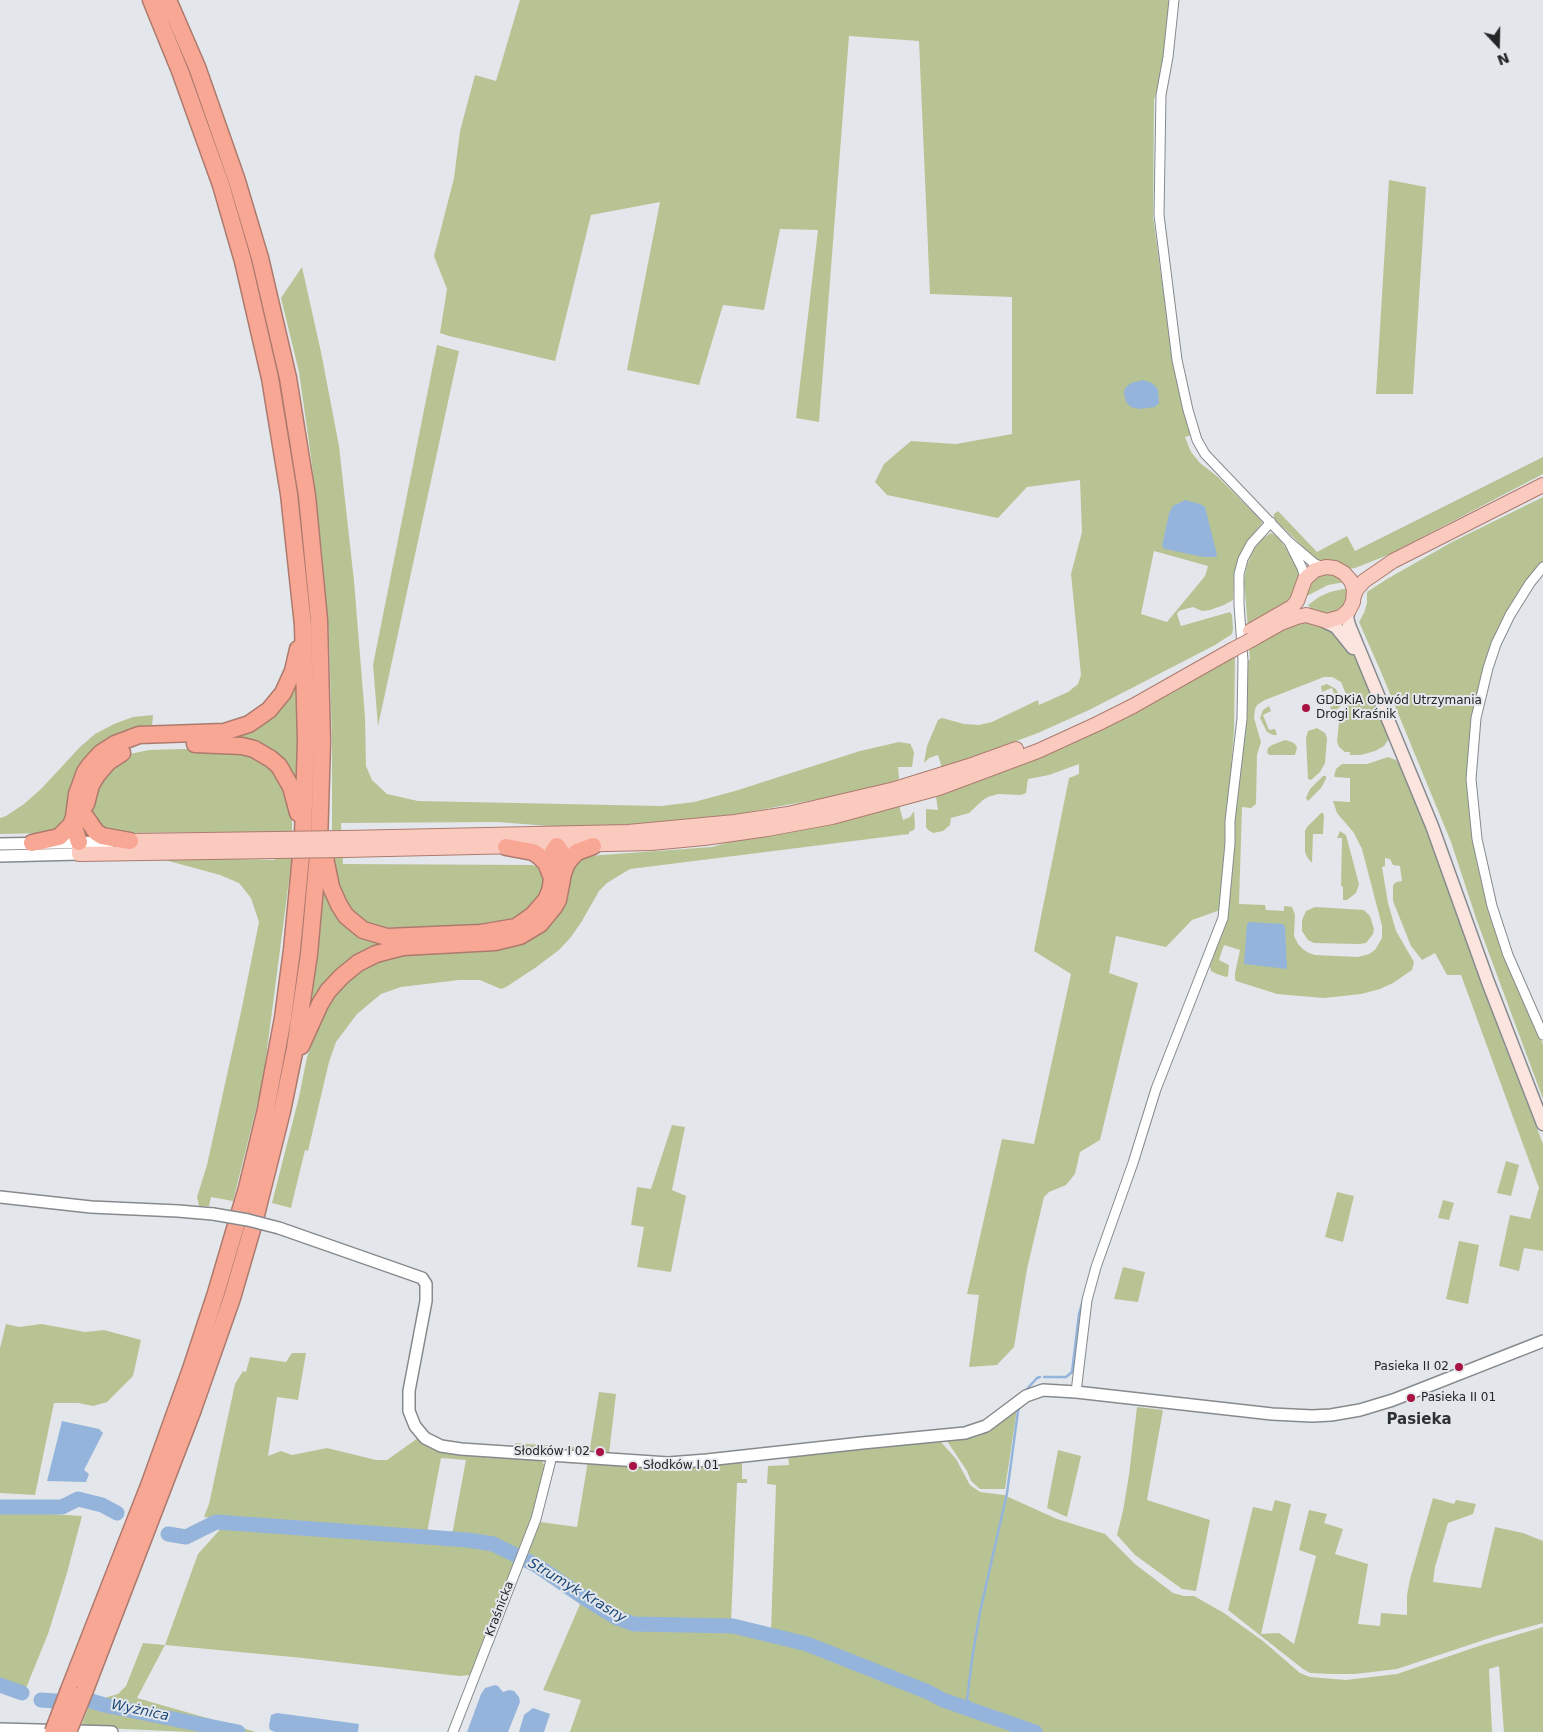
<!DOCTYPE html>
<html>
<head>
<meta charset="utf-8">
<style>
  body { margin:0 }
  #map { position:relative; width:1543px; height:1732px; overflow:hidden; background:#e3e7eb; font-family:"DejaVu Sans",sans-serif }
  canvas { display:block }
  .north { position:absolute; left:1473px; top:20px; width:50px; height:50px; -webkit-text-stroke:4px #e3e7eb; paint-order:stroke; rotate:159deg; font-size:14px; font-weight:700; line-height:20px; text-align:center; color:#232526 }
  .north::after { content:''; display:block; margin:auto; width:18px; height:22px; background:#232526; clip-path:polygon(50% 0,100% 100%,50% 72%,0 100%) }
</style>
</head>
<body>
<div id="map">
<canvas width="1543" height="1732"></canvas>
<div class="north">N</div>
</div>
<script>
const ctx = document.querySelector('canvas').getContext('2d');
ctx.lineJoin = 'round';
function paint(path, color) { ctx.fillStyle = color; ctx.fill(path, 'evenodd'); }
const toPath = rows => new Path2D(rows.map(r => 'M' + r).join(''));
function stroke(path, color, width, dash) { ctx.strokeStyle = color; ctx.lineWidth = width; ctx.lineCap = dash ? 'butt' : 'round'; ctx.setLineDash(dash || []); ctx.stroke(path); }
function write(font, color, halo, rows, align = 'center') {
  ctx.font = font + ' "DejaVu Sans",sans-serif'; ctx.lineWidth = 4; ctx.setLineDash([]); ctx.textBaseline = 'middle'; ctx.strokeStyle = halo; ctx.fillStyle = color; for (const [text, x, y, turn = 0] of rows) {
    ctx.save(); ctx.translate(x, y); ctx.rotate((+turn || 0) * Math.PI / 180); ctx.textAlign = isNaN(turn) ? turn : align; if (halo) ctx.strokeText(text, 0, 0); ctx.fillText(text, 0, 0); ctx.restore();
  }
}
const green = toPath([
  [520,0,1172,0,1162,72,1154,100,1153,217,1173,362,1192,435,1185,437,1191,452,1200,463,1218,477,1261,520,1262,523,1245,545,1238,559,1234,573,1233,600,1224,605,1210,610,1202,611,1193,607,1189,608,1179,611,1177,614,1181,626,1230,612,1232,615,1233,629,1232,634,1215,645,1128,690,1089,710,1038,733,942,768,938,755,929,758,924,763,927,746,938,720,942,718,964,724,979,725,992,722,1038,700,1039,705,1068,692,1078,684,1081,675,1071,574,1082,532,1080,480,1027,487,998,518,887,495,875,482,884,464,911,441,956,444,1012,434,1012,297,930,294,919,41,849,36,819,422,796,418,818,230,780,229,764,310,723,305,699,385,627,370,660,202,591,215,555,361,449,336,440,333,447,289,434,256,454,178,460,131,475,75,496,81],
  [1154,551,1208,566,1205,576,1167,622,1141,614],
  [1389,180,1426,187,1413,394,1376,394],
  [302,267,321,352,339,446,354,581,365,717,366,766,372,780,387,794,418,801,661,806,694,802,735,791,860,751,899,742,911,744,911,746,913,749,914,753,912,767,898,767,899,779,874,789,721,817,599,830,498,822,341,823,343,864,533,865,544,870,543,889,535,904,515,918,482,925,376,928,358,920,342,901,332,874,332,741,329,636,322,555,311,457,299,372,281,298],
  [437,345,459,351,378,726,373,665],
  [1543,457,1543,474,1388,555,1355,568,1348,569,1318,561,1275,520,1274,517,1274,514,1278,511,1317,552,1347,536,1355,551],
  [1543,497,1543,563,1528,580,1476,701,1470,738,1467,777,1470,813,1476,859,1485,897,1502,949,1543,1044,1543,1099,1477,921,1451,842,1381,672,1359,622,1364,613,1367,603,1367,592,1387,579,1452,542],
  [1271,533,1277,536,1294,559,1299,569,1298,581,1293,600,1248,628,1244,581,1247,565,1253,551,1262,539],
  [1328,571,1345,582,1328,585,1305,597,1310,580],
  [1348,588,1350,590,1342,612,1335,616,1311,609,1308,605,1319,597,1330,592],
  [1297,620,1328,626,1352,653,1362,671,1390,737,1384,746,1375,751,1361,755,1350,755,1350,752,1345,752,1339,747,1337,741,1339,722,1336,721,1347,710,1348,699,1341,682,1332,677,1324,677,1265,700,1257,705,1255,709,1254,718,1261,742,1257,755,1256,804,1251,808,1242,807,1239,904,1265,905,1266,910,1284,911,1284,906,1292,907,1295,915,1294,936,1298,944,1304,950,1309,953,1315,955,1358,957,1369,954,1375,950,1382,938,1382,926,1362,849,1354,833,1337,813,1333,801,1350,802,1350,778,1335,777,1334,776,1336,769,1342,764,1367,764,1388,757,1396,760,1399,764,1410,782,1409,785,1458,916,1483,989,1543,1144,1543,1251,1524,1248,1519,1271,1499,1266,1510,1215,1530,1219,1539,1188,1461,975,1447,975,1435,953,1422,960,1411,946,1393,901,1393,885,1396,882,1402,881,1400,866,1393,865,1390,859,1385,858,1385,866,1382,867,1388,903,1396,931,1414,962,1412,970,1393,983,1380,989,1361,994,1324,998,1277,994,1236,981,1235,979,1235,973,1240,950,1224,945,1219,960,1229,965,1228,976,1226,977,1217,974,1211,971,1210,967,1221,932,1247,660,1250,660,1249,646],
  [1235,656,1234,731,1220,910,1192,920,1166,947,1116,936,1109,973,1138,983,1100,1140,1080,1152,1075,1174,1066,1185,1049,1192,1044,1197,1027,1269,1014,1347,997,1365,969,1367,979,1295,967,1294,1002,1139,1034,1144,1071,974,1034,951,1069,778,1079,774,1079,764,1049,775,1028,779,1026,793,1021,795,998,794,988,797,983,800,969,813,951,818,950,825,943,831,933,833,928,830,926,827,926,809,938,810,936,797,939,796,940,793,1163,696],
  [298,679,297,789,290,770,279,755,255,741,234,737,259,728,281,710,289,698],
  [1327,684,1336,689,1341,699,1340,707,1332,713,1330,707,1338,704,1332,688,1322,692,1321,686],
  [1269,706,1271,711,1263,715,1269,730,1275,729,1277,735,1273,735,1267,732,1260,718,1263,710],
  [153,715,152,726,129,730,107,739,91,752,77,767,70,786,66,818,57,830,46,833,0,834,0,818,6,816,24,804,42,788,80,747,95,734,114,724,133,717],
  [1317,728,1325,733,1327,738,1325,763,1320,772,1311,780,1308,779,1306,738,1308,731],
  [1285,740,1292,742,1295,744,1297,748,1295,755,1270,755,1267,753,1268,748,1272,745],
  [181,749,223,749,250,753,279,775,290,801,292,819,292,857,263,1081,233,1201,211,1197,209,1206,199,1206,197,1197,207,1165,241,1012,259,922,251,898,239,883,220,875,154,857,275,860,273,832,111,833,93,821,90,809,98,782,115,762,130,754,149,750],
  [1323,776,1326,776,1326,779,1321,788,1308,801,1306,798,1310,789],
  [899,805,903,820,910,817,914,811,915,826,914,830,909,832,909,834,630,869,607,883,599,891,582,921,571,937,559,950,535,968,506,987,501,989,480,980,459,980,401,987,381,994,357,1014,336,1042,329,1062,308,1151,305,1150,291,1208,272,1203,299,1097,307,1057,323,1012,339,989,358,971,390,956,508,947,527,941,543,932,554,921,567,895,570,883,570,871,579,859,588,856,712,847,739,839],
  [1322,812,1324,815,1323,834,1313,834,1312,863,1307,857,1305,852,1305,831,1307,827],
  [1340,831,1346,835,1359,884,1356,893,1347,900,1343,900,1343,887,1341,886,1342,838,1337,838],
  [324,888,332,907,342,924,360,936,390,944,367,951,345,962,322,986,308,1010],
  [1315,907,1364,910,1370,916,1374,929,1373,934,1366,943,1359,944,1314,943,1308,940,1302,931,1302,920,1306,911],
  [672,1125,685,1127,672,1190,686,1196,671,1272,637,1267,644,1227,631,1225,637,1187,651,1189],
  [1506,1161,1519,1165,1511,1196,1497,1193],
  [1337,1192,1354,1196,1343,1242,1325,1237],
  [1443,1200,1454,1203,1449,1220,1438,1218],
  [1459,1241,1479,1245,1468,1304,1446,1299],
  [1123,1267,1145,1272,1138,1302,1114,1299],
  [6,1324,19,1327,42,1324,85,1332,104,1330,141,1340,133,1376,107,1402,93,1406,78,1403,54,1403,35,1495,0,1493,0,1348],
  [292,1353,306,1353,298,1400,277,1397,268,1456,281,1451,292,1455,327,1448,376,1460,387,1460,418,1438,541,1460,545,1466,534,1510,518,1553,494,1542,452,1535,466,1460,441,1458,427,1533,204,1517,209,1504,235,1384,243,1371,246,1372,250,1357,286,1362],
  [599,1392,616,1394,609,1454,566,1451,566,1449,568,1447,590,1448],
  [1137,1407,1163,1410,1147,1500,1210,1520,1196,1591,1182,1589,1135,1555,1117,1535,1123,1511,1129,1475],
  [1017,1409,1005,1489,980,1489,971,1481,967,1471,947,1441,976,1437,985,1433,994,1428],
  [941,1442,956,1459,970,1485,980,1492,1004,1495,1057,1519,1105,1534,1135,1564,1173,1593,1184,1596,1194,1596,1224,1613,1263,1641,1300,1673,1310,1677,1346,1680,1397,1674,1479,1646,1543,1627,1543,1732,1504,1732,1499,1666,1489,1669,1492,1732,1042,1732,943,1698,934,1692,807,1641,771,1630,776,1485,767,1484,768,1466,789,1465,788,1455],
  [515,1443,555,1446,554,1450,516,1447],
  [1058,1450,1081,1456,1067,1517,1047,1508],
  [742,1460,742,1479,747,1479,747,1483,737,1483,731,1622,634,1621,618,1614,586,1593,584,1596,526,1558,540,1522,577,1527,588,1461],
  [1433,1498,1454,1504,1456,1500,1476,1504,1473,1514,1448,1523,1435,1567,1433,1582,1481,1588,1495,1527,1523,1533,1543,1541,1543,1623,1496,1636,1397,1669,1355,1674,1331,1674,1310,1673,1303,1669,1228,1610,1253,1507,1272,1511,1275,1500,1291,1504,1261,1634,1279,1633,1294,1644,1316,1556,1299,1550,1309,1510,1327,1514,1324,1523,1343,1529,1335,1554,1368,1564,1358,1624,1380,1626,1381,1613,1407,1615,1407,1595,1410,1579],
  [0,1511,82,1516,67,1573,48,1634,24,1693,0,1684],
  [225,1524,468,1541,492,1545,517,1557,483,1641,449,1732,447,1732,470,1675,459,1676,303,1658,165,1645,137,1698,256,1732,244,1732,94,1700,95,1698,104,1698,118,1694,126,1686,143,1643,165,1645,198,1554],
  [581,1602,628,1627,729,1629,798,1646,956,1708,1026,1732,570,1732,581,1700,543,1690],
  [90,1702,105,1707,234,1732,190,1732,81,1727]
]);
const water = toPath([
  [1143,380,1152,383,1158,389,1159,403,1155,407,1140,409,1131,407,1126,402,1124,394,1125,388,1131,383],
  [1185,500,1200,504,1205,507,1217,555,1216,557,1203,557,1165,549,1162,546,1169,513,1173,506],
  [1249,922,1283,924,1285,927,1287,969,1244,964,1247,924],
  [62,1421,99,1429,103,1433,84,1470,89,1474,86,1482,47,1481],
  [495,1685,498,1686,503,1692,509,1690,514,1691,519,1697,520,1702,508,1732,467,1732,481,1694,485,1688],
  [533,1708,550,1714,544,1732,519,1732,524,1715],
  [277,1713,359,1724,358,1732,275,1732,270,1730,269,1726,271,1715]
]);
const stream = toPath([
  [1044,1377,1066,1377,1072,1372,1079,1314,1083,1300],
  [1027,1389,1037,1378,1040,1377],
  [977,1712,975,1707,967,1700,972,1659,980,1612,1007,1493,1018,1411,1020,1407]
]);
const river = toPath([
  [0,1507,62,1507,78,1499,102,1505,117,1513],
  [168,1534,186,1537,216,1522,468,1540,493,1544,536,1565,583,1597,617,1618,634,1624,733,1626,807,1644,928,1692,943,1700,1035,1732],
  [0,1685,22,1693],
  [41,1700,68,1702,85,1699,104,1705,238,1732]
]);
const minor = toPath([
  [1174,0,1168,57,1161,95,1159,215,1177,360,1188,410,1197,440,1205,454,1289,542,1315,564,1325,567],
  [1290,544,1302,568,1304,575,1303,582],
  [1543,567,1530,583,1510,615,1496,644,1488,668,1476,718,1471,779,1477,839,1492,906,1508,955,1543,1035],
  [1076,1392,1087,1300,1096,1267,1133,1163,1156,1089,1223,918,1230,843,1230,821,1242,719,1243,661,1239,604,1239,574,1243,559,1251,544,1271,522],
  [453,1732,536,1519,552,1456]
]);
const tertiary = toPath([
  [0,844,110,842],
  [0,856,79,854],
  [0,1197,91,1207,178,1211,213,1214],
  [279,1228,422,1278,426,1284,426,1301,409,1391,409,1411,415,1426,425,1438,441,1446,461,1449,668,1463,707,1460,862,1443,965,1433,986,1426,1026,1396,1043,1390,1076,1392,1272,1414,1312,1416,1331,1415,1360,1410,1393,1400,1543,1341],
  [0,1729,112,1732]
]);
const secondary = toPath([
  [1349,610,1347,617,1349,625,1432,826,1488,982,1543,1124],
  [1324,621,1336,627,1353,648]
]);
const primary = toPath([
  [1354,596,1356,590,1364,581,1393,561,1543,485],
  [1250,631,1292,607,1297,601,1305,579,1315,570,1326,567,1335,568,1344,573,1351,581,1354,589,1353,602,1349,610,1341,617,1327,621,1306,615,1297,617,1281,623,1251,640],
  [345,838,628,832,735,822,788,814,895,789,969,766,1016,749],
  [130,841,276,839],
  [79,842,79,854,275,851],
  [344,850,651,843,704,838,767,829,832,817,939,788,1038,751,1097,724,1133,706,1232,650]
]);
const motorway = toPath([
  [195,744,242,746,254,749,271,759,279,766,291,787,298,813],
  [86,804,91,785,97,775,108,762,122,753],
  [85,816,96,832,102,836,130,841],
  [79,842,75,830,74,817,77,794,85,772,90,765,101,753,115,744,139,735,224,732,249,724,269,710,283,693,293,671,298,649],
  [32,843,59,837,71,825,74,817],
  [506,847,533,852,539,856,546,863,552,878],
  [563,874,566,865,571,858,577,852,593,846],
  [301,1046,320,1004,328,991,342,976,358,963,376,954,403,947,495,942,520,936,540,924,554,907,558,900,562,879,562,859,561,852,557,846,553,852,552,880,550,891,546,900,533,915,516,927,481,933,387,937,363,930,346,916,339,905,331,887,324,853],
  [69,1690,150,1483,191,1369,216,1293,247,1188,266,1109,283,1018,292,950,303,835,306,741,303,625,289,494,270,378,243,261,221,185,180,71,151,0],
  [85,1690,192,1412,232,1298,255,1219,282,1111,295,1048,309,954,319,843,322,742,319,620,307,496,288,378,260,258,237,181,197,67,168,0]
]);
const tertiaryBridge = toPath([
  [213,1214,248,1220,279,1228]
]);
const primaryBridge = toPath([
  [1232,650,1251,640],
  [276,839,345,838],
  [275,851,344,850]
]);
const motorwayBridge = toPath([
  [53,1732,69,1690],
  [68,1732,85,1690]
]);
const markers = [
  [1306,708,5,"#a91344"],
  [1459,1367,5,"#a91344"],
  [1411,1398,5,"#a91344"],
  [600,1452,5,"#a91344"],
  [633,1466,5,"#a91344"]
];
const poiNames = [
  ["GDDKiA Obwód Utrzymania",1316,701],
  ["Drogi Kraśnik",1316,715],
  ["Pasieka II 02",1449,1367,"right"],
  ["Pasieka II 01",1421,1398],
  ["Słodków I 02",590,1452,"right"],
  ["Słodków I 01",643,1466]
];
const streetNames = [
  ["Kraśnicka",500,1609,-69]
];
const waterNames = [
  ["Strumyk Krasny",577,1591,31],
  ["Wyżnica",140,1711,12]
];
const quarterNames = [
  ["Pasieka",1419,1420]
];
paint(green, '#b8c394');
paint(water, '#94b4db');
stroke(stream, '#94b4db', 2.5);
stroke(river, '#94b4db', 15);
stroke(minor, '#868a8d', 11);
stroke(tertiary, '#868a8d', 14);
stroke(secondary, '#868a8d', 15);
stroke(primary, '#ad7a6e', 16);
stroke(motorway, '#ad7a6e', 19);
stroke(minor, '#fff', 9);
stroke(tertiary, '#fff', 11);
stroke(secondary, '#fde5df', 12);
stroke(primary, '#fbcabf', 14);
stroke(motorway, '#f8a795', 16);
stroke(tertiaryBridge, '#868a8d', 14, []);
stroke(primaryBridge, '#ad7a6e', 16, []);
stroke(motorwayBridge, '#ad7a6e', 19, []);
stroke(tertiaryBridge, '#fff', 11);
stroke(primaryBridge, '#fbcabf', 14);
stroke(motorwayBridge, '#f8a795', 16);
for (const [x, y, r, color] of markers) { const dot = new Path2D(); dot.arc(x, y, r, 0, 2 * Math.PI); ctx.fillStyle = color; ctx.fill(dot); stroke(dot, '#e3e7eb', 2); }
write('12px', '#232526', '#e3e7eb', poiNames, 'left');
write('12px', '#232526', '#e3e7eb', streetNames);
write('italic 14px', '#1d4a7b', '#e3e7eb', waterNames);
write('bold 15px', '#2c3032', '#e3e7eb', quarterNames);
</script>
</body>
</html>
